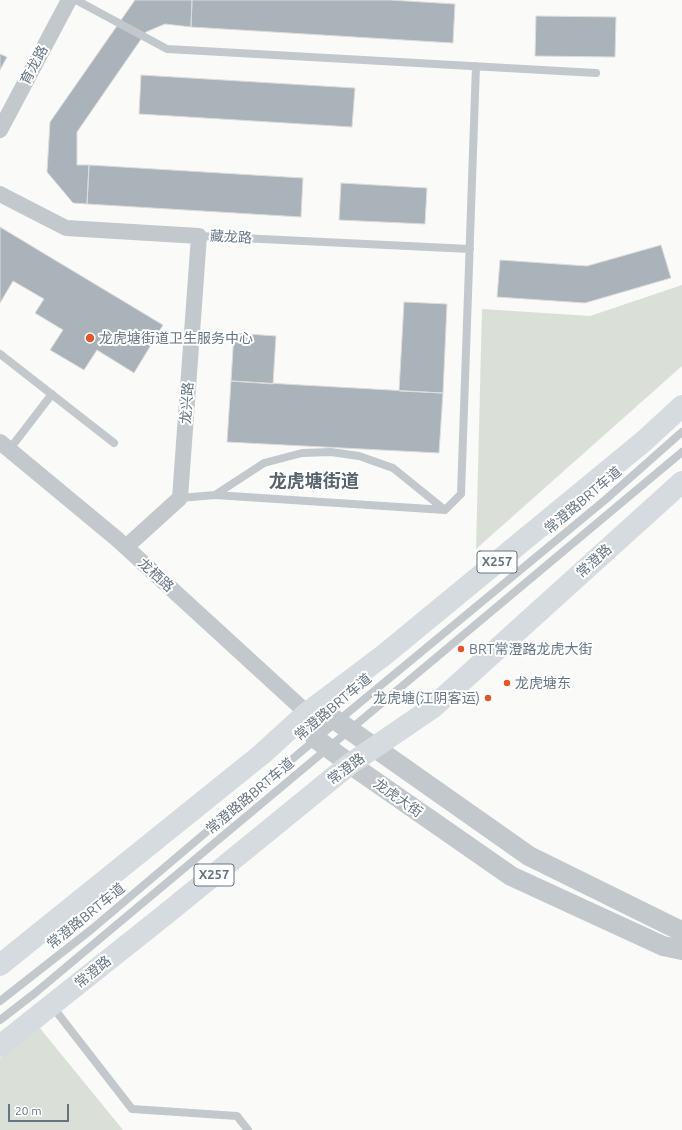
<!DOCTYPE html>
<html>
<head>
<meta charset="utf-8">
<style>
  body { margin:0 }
  #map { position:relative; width:682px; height:1130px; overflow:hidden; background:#fafaf8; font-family:Ubuntu,sans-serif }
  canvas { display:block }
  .scale { position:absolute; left:8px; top:1104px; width:61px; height:18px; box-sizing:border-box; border:2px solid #657683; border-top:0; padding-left:5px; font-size:12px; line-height:14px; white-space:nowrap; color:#657683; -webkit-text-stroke:3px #fff; paint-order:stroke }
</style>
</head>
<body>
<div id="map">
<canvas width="682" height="1130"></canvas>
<div class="scale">20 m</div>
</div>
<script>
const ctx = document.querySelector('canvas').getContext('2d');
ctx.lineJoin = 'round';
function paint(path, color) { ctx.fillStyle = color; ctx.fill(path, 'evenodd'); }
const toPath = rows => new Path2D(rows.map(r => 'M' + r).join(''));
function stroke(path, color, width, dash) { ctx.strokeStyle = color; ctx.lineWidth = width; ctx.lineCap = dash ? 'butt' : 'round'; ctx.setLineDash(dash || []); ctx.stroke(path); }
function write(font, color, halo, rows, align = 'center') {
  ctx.font = font + ' Ubuntu,"Noto Sans SC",sans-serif'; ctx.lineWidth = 4; ctx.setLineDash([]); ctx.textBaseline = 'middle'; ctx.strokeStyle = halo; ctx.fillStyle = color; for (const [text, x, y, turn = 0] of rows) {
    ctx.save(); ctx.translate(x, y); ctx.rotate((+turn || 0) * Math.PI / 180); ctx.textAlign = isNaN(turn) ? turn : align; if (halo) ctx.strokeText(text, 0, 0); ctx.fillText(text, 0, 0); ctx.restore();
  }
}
const green = toPath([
  [682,285,682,366,476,549,482,309,590,316],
  [39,1027,123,1130,0,1130,0,1058]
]);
const building = toPath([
  [135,0,192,0,191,27,165,24,146,32,77,132,77,165,89,165,87,204,73,203,47,172,50,122,135,0],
  [192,0,390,0,455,4,453,43,191,27,192,0],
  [536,16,616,17,615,57,535,56,536,16],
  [0,54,7,57,0,70,0,54],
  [141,75,355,88,352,127,139,114,141,75],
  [89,165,303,178,301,217,87,204,89,165],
  [341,183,427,188,425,224,339,220,341,183],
  [0,227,163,325,134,373,97,350,84,370,50,350,63,330,35,313,44,299,13,281,0,303,0,227],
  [661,245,671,278,585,303,497,297,500,260,587,266,661,245],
  [404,302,447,304,443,393,399,391,404,302],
  [234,333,276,336,273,384,231,381,234,333],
  [231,381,443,393,439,453,227,442,231,381]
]);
const service = toPath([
  [76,0,167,49,596,73],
  [199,236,470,249],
  [0,354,114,443],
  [9,450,52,394],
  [215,495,264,463,302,453,331,452,359,456,393,468,445,510],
  [180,498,215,495,445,510,461,494,476,66],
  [0,1001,92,929,316,739,605,500,682,432],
  [52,1006,132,1109,237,1116,248,1130],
  [0,1020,35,993,682,452]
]);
const minor = toPath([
  [0,130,69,0],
  [0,194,66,228,199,236,180,498,126,547],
  [0,442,117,539,307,713]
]);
const tertiary = toPath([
  [307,713,316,739,350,764,511,876,663,946,682,950],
  [307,713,337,721,529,856,677,929,682,930]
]);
const primary = toPath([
  [0,965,262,754,307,713,384,655,644,441,682,406],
  [0,1046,166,914,350,764,432,708,682,482]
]);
const markers = [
  [90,338,5,"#e4572e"],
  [461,649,4,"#e4572e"],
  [507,683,4,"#e4572e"],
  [488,698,4,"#e4572e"]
];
const shields = [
  [497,562,40],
  [214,875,40]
];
const shieldNames = [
  ["X257",497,562],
  ["X257",214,875]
];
const streetNames = [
  ["育龙路",34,65,-62],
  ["藏龙路",231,237,3],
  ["龙兴路",187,403,-86],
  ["常澄路BRT车道",583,500,-40],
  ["常澄路",594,561,-42],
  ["龙栖路",156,575,42],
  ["常澄路BRT车道",333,707,-40],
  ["常澄路",346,769,-37],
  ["常澄路路BRT车道",250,796,-40],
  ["龙虎大街",398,798,35],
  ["常澄路BRT车道",86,916,-39],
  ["常澄路",93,972,-39]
];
const poiNames = [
  ["龙虎塘街道卫生服务中心",99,338],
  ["BRT常澄路龙虎大街",469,649],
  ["龙虎塘东",515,683],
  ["龙虎塘(江阴客运)",480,698,"right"]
];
const districtNames = [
  ["龙虎塘街道",314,481]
];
paint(green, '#dadfd7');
paint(building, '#aab3b9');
stroke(building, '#dcdcda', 1);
stroke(service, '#c3c8cc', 8);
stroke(minor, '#c3c8cc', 16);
stroke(tertiary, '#c3c8cc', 20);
stroke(primary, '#d6dbdf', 22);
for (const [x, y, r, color] of markers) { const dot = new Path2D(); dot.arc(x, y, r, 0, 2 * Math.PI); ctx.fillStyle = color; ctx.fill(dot); stroke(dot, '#fff', 1.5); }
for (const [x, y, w] of shields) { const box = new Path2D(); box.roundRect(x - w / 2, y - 11, w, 22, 3); ctx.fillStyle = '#fff'; ctx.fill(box); stroke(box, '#657683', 1); }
write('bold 13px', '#657683', null, shieldNames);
write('14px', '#657683', '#fff', streetNames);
write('14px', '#657683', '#fff', poiNames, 'left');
write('bold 18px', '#57646e', '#fff', districtNames);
</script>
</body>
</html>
